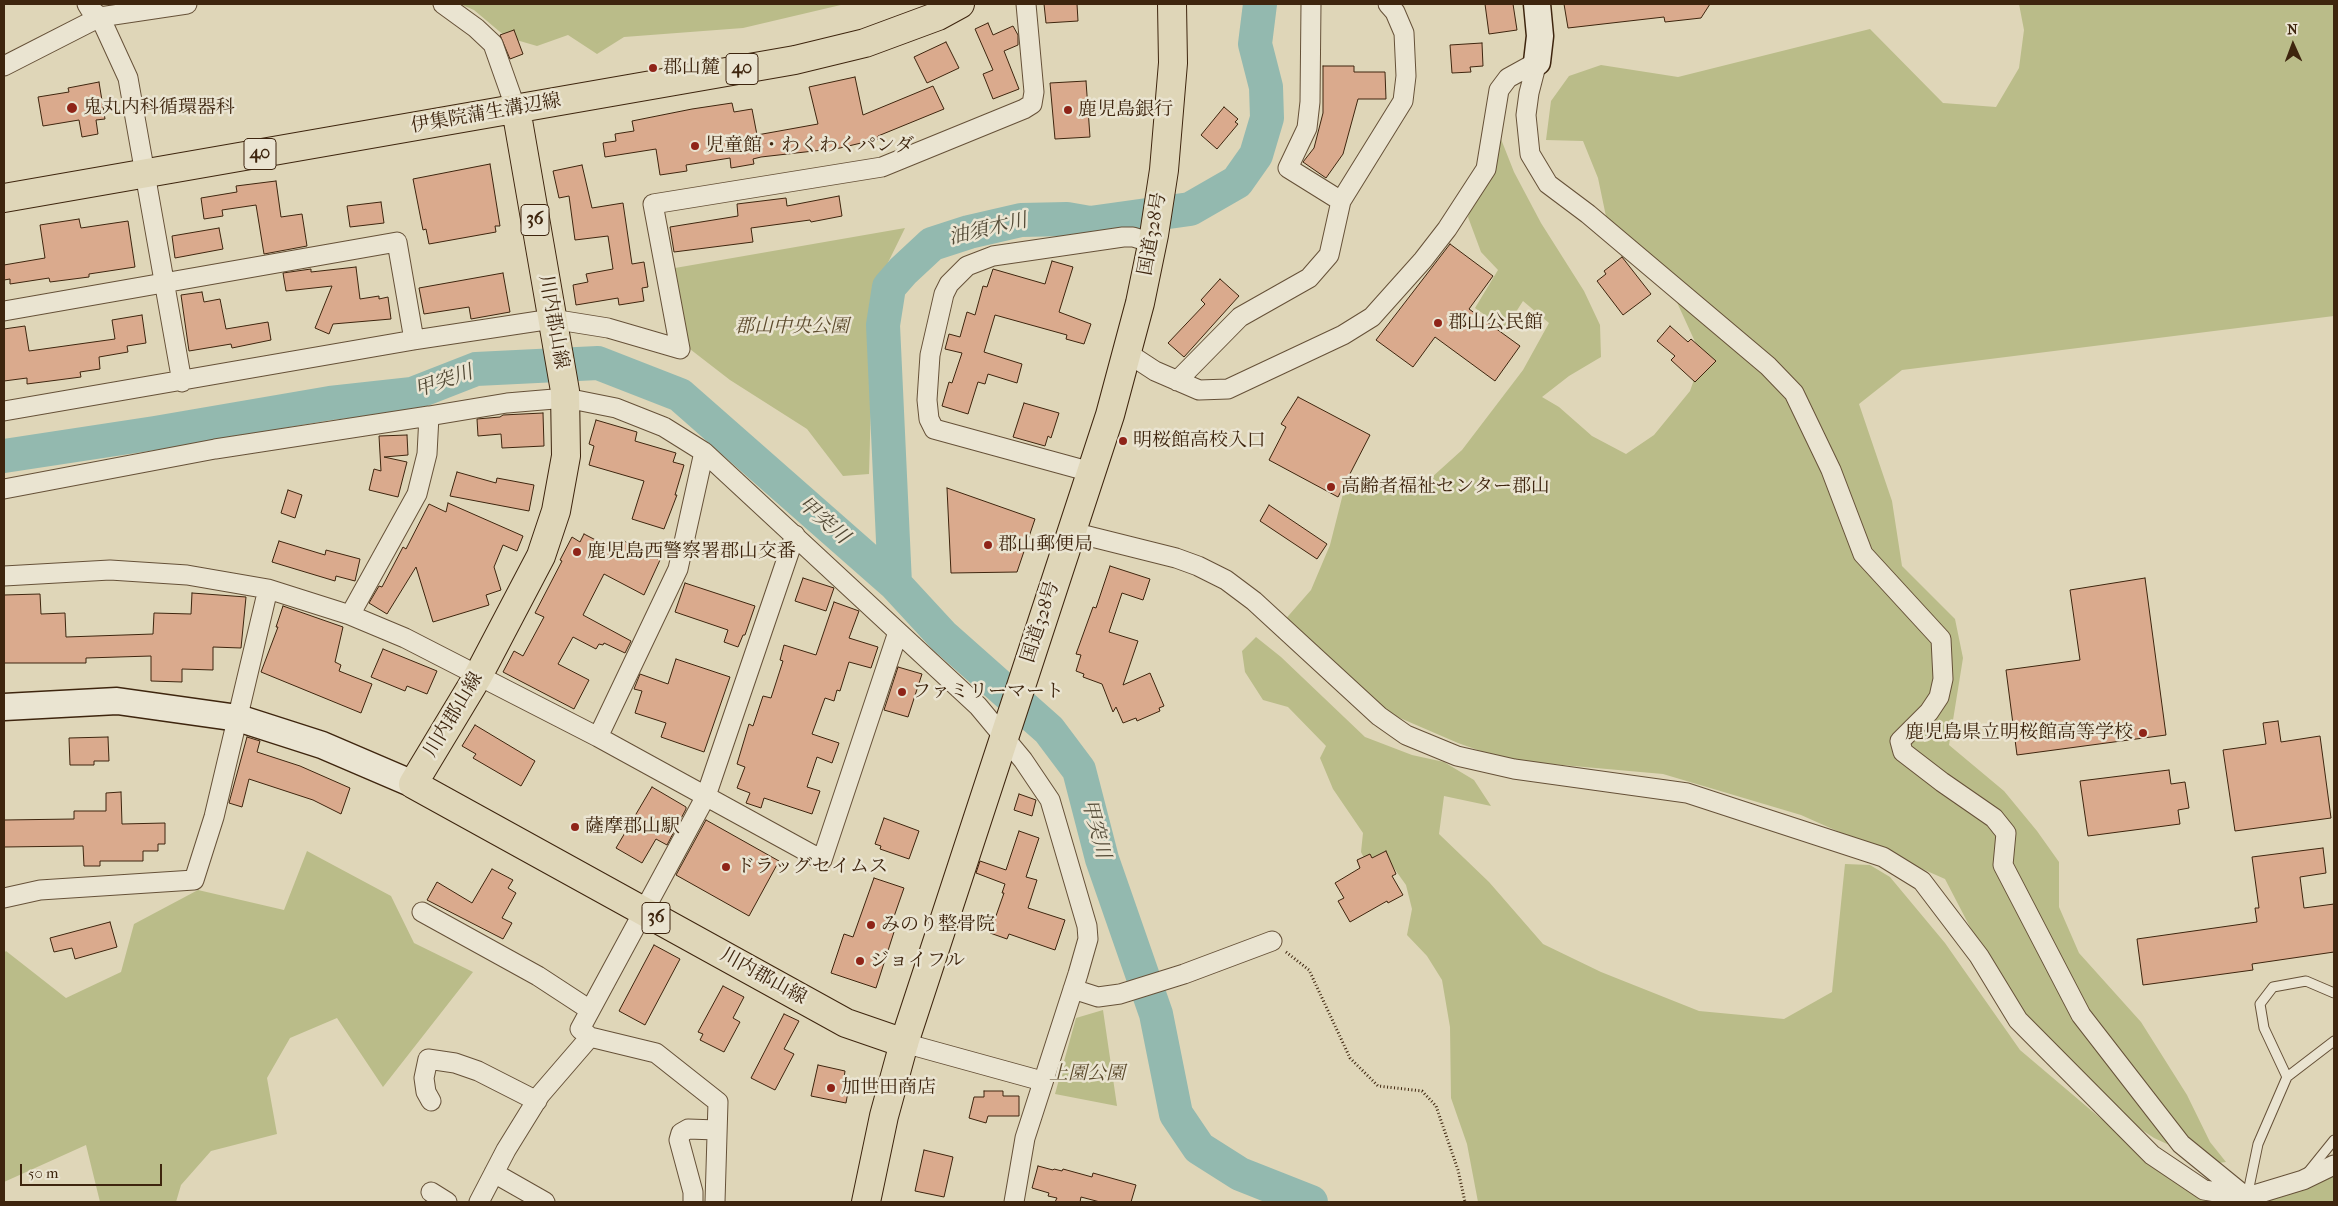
<!DOCTYPE html>
<html>
<head>
<meta charset="utf-8">
<style>
  body { margin:0 }
  #map { position:relative; width:2338px; height:1206px; overflow:hidden; background:#dfd6b8; font-family:"IM FELL French Canon",serif }
  canvas { display:block }
  .frame { position:absolute; inset:0; border:5px solid #3e250e; pointer-events:none }
  .north { position:absolute; left:2268px; top:20px; width:50px; height:50px; -webkit-text-stroke:4px #eae4d1; paint-order:stroke; rotate:358deg; font-size:14px; font-weight:700; line-height:20px; text-align:center; color:#3e250e }
  .north::after { content:''; display:block; margin:auto; width:18px; height:22px; background:#3e250e; clip-path:polygon(50% 0,100% 100%,50% 72%,0 100%) }
  .scale { position:absolute; left:20px; top:1164px; width:142px; height:22px; box-sizing:border-box; border:2px solid #3e250e; border-top:0; padding-left:6px; font-size:15px; line-height:18px; white-space:nowrap; color:#3e250e; -webkit-text-stroke:4px #eae4d1; paint-order:stroke }
</style>
</head>
<body>
<div id="map">
<canvas width="2338" height="1206"></canvas>
<div class="frame"></div>
<div class="north">N</div>
<div class="scale">50 m</div>
</div>
<script>
const ctx = document.querySelector('canvas').getContext('2d');
ctx.lineJoin = 'round';
function paint(path, color) { ctx.fillStyle = color; ctx.fill(path, 'evenodd'); }
const toPath = rows => new Path2D(rows.map(r => 'M' + r).join(''));
function stroke(path, color, width, dash) { ctx.strokeStyle = color; ctx.lineWidth = width; ctx.lineCap = dash ? 'butt' : 'round'; ctx.setLineDash(dash || []); ctx.stroke(path); }
function write(font, color, halo, rows, align = 'center') {
  ctx.font = font + ' "IM FELL French Canon","Noto Serif JP",serif'; ctx.lineWidth = 5; ctx.setLineDash([]); ctx.textBaseline = 'middle'; ctx.strokeStyle = halo; ctx.fillStyle = color; for (const [text, x, y, turn = 0] of rows) {
    ctx.save(); ctx.translate(x, y); ctx.rotate((+turn || 0) * Math.PI / 180); ctx.textAlign = isNaN(turn) ? turn : align; if (halo) ctx.strokeText(text, 0, 0); ctx.fillText(text, 0, 0); ctx.restore();
  }
}
const green = toPath([
  [460,4,845,4,743,28,624,37,597,54,568,35,537,46,506,37,474,10],
  [2019,4,2334,4,2334,316,1902,370,1859,404,1892,501,1902,566,1955,619,1963,658,1949,745,2004,791,2037,831,2059,862,2059,907,2079,953,2141,1022,2187,1095,2210,1142,2226,1162,2211,1164,2154,1138,2124,1118,2006,996,1945,879,1801,815,1663,774,1506,760,1458,743,1393,715,1283,622,1311,590,1330,545,1347,478,1431,478,1462,450,1523,370,1549,323,1523,301,1505,329,1475,308,1498,270,1481,252,1468,217,1478,182,1497,129,1514,172,1541,223,1584,291,1600,325,1601,357,1569,376,1542,397,1559,407,1592,436,1626,454,1654,435,1690,391,1702,357,1664,274,1608,226,1598,178,1583,141,1546,140,1551,101,1569,76,1601,65,1678,77,1870,29,1943,103,1996,107,2019,68,2024,30],
  [905,228,874,291,869,474,843,476,807,429,730,380,686,346,675,268],
  [1256,637,1281,657,1365,737,1412,755,1444,762,1474,780,1491,806,1444,796,1439,834,1489,882,1543,944,1601,972,1699,1011,1784,1019,1832,992,1845,864,1870,865,1890,877,1945,943,2020,1050,2145,1156,2195,1183,2236,1190,2334,1163,2334,1202,1478,1202,1467,1144,1451,1098,1450,1027,1442,980,1427,956,1407,935,1412,909,1406,885,1391,864,1364,858,1361,852,1363,833,1333,789,1320,758,1326,746,1288,707,1263,700,1245,672,1242,651],
  [307,851,391,896,414,943,473,972,383,1087,337,1018,290,1038,267,1078,277,1134,211,1151,181,1185,176,1202,100,1202,86,1145,4,1182,4,953,6,951,66,998,121,972,134,924,198,890,284,910],
  [1103,1010,1117,1106,1055,1094,1076,1018]
]);
const river = toPath([
  [4,456,155,433,330,403,412,394,476,369,598,363,680,395,895,584,943,636,1049,730,1079,770,1102,859,1156,1014,1176,1114,1199,1148,1240,1174,1311,1202],
  [895,584,883,325,889,287,903,271,932,244,969,232,1021,220,1067,219,1090,223,1190,209,1237,182,1256,155,1267,118,1266,87,1255,44,1260,4]
]);
const building = toPath([
  [1044,4,1077,4,1078,21,1046,23,1044,4],
  [1485,4,1513,4,1517,30,1489,34,1485,4],
  [1564,4,1710,4,1701,18,1665,22,1664,17,1568,28,1564,4],
  [988,23,993,35,1013,26,1018,35,1018,45,1004,51,1019,89,993,99,983,74,993,70,975,29,988,23],
  [514,30,523,54,510,59,500,35,514,30],
  [946,42,959,68,927,83,914,57,946,42],
  [1482,43,1483,66,1470,67,1471,72,1452,73,1450,45,1482,43],
  [1323,66,1354,66,1354,72,1385,72,1386,99,1358,99,1343,154,1326,178,1303,162,1314,148,1323,113,1323,66],
  [855,77,863,115,933,86,944,109,878,136,878,139,840,148,761,157,753,159,754,164,731,168,730,158,686,165,687,171,660,175,656,149,605,157,603,143,616,141,615,134,634,131,632,121,692,109,732,103,734,112,752,109,757,135,818,124,809,87,855,77],
  [1086,81,1090,137,1055,139,1050,83,1086,81],
  [99,82,105,119,96,120,98,134,82,137,79,120,43,126,38,97,69,92,68,88,99,82],
  [1224,107,1238,119,1235,122,1238,124,1217,149,1201,135,1224,107],
  [490,164,500,226,495,226,496,232,429,244,426,229,423,230,413,179,490,164],
  [582,165,592,208,623,203,632,264,644,262,648,287,642,288,644,301,619,305,618,298,576,305,573,285,588,282,586,274,613,269,608,236,575,240,569,196,559,198,553,171,582,165],
  [276,181,281,217,302,214,307,246,264,254,256,205,222,210,223,216,204,219,201,198,237,192,236,186,276,181],
  [839,196,842,216,811,222,810,220,751,228,753,242,674,252,670,227,738,216,737,204,786,198,787,206,839,196],
  [381,202,384,223,350,227,347,206,381,202],
  [79,219,81,228,128,221,135,267,89,274,89,277,50,282,49,278,10,284,10,279,4,280,4,265,45,258,40,225,79,219],
  [219,228,223,249,175,258,172,236,219,228],
  [1450,244,1493,276,1469,309,1520,346,1495,381,1435,337,1413,367,1376,340,1450,244],
  [1622,257,1651,294,1623,315,1597,281,1606,274,1604,271,1622,257],
  [1052,261,1073,267,1059,312,1091,324,1084,344,1066,339,1067,335,995,315,984,352,1022,364,1017,383,988,374,985,384,978,382,968,414,942,406,949,382,952,383,962,353,945,349,949,334,960,337,967,312,975,315,983,286,987,287,993,269,1045,284,1052,261],
  [356,267,360,299,379,296,379,299,388,297,391,319,333,324,329,334,315,328,332,286,286,291,283,273,311,269,311,272,356,267],
  [503,273,510,312,471,319,469,307,424,314,419,288,503,273],
  [1220,279,1239,296,1184,357,1168,343,1205,304,1201,300,1220,279],
  [202,292,204,302,220,299,226,329,268,322,271,340,232,348,231,344,189,351,181,295,202,292],
  [142,315,146,343,127,346,128,352,99,357,100,369,80,372,81,377,27,384,27,378,4,381,4,329,25,326,29,351,115,339,112,320,142,315],
  [1670,326,1688,342,1691,339,1716,361,1695,382,1671,360,1675,356,1657,341,1670,326],
  [1298,397,1370,435,1338,497,1269,460,1286,427,1281,424,1298,397],
  [1024,403,1059,413,1051,438,1048,436,1045,446,1013,437,1024,403],
  [543,413,544,446,502,448,501,434,478,436,477,419,500,417,503,415,543,413],
  [596,420,637,432,635,441,676,453,673,462,684,465,675,495,677,495,664,529,632,519,644,481,589,465,594,446,589,444,596,420],
  [407,435,408,455,384,457,407,462,398,497,369,490,374,469,381,471,379,436,407,435],
  [457,472,496,483,497,478,534,485,529,511,450,496,457,472],
  [947,488,1035,519,1017,572,951,573,947,488],
  [288,490,302,495,295,518,281,513,288,490],
  [448,503,523,536,517,551,503,545,494,567,501,590,486,595,489,605,433,622,416,567,387,614,369,603,379,586,382,587,403,547,406,549,429,504,446,512,448,503],
  [1269,505,1327,544,1317,559,1260,521,1269,505],
  [584,534,619,552,624,541,660,560,644,595,604,574,583,615,631,641,625,653,604,643,603,645,599,644,596,649,573,637,558,664,589,680,574,709,503,672,514,651,523,656,544,617,535,613,562,561,560,560,572,537,580,542,584,534],
  [279,541,325,555,326,550,360,559,355,581,336,576,335,581,272,562,279,541],
  [1110,566,1150,579,1143,600,1122,593,1109,632,1138,641,1123,685,1150,673,1164,706,1159,708,1160,711,1137,721,1136,718,1123,723,1116,707,1113,712,1102,684,1083,677,1084,674,1076,671,1081,655,1076,654,1093,607,1096,608,1110,566],
  [803,578,834,588,826,611,795,601,803,578],
  [2145,578,2166,735,2017,755,2006,670,2080,660,2070,590,2145,578],
  [685,583,755,606,745,635,743,635,738,647,724,642,728,630,675,612,685,583],
  [192,593,246,597,241,648,213,647,213,670,182,669,182,682,151,681,151,656,86,658,86,663,4,663,4,595,40,594,41,614,65,613,66,637,153,634,154,613,191,614,192,593],
  [834,602,859,611,849,638,878,647,871,668,849,662,840,691,837,690,834,701,825,698,812,734,839,743,832,763,817,757,807,787,820,791,812,814,764,798,761,808,746,803,750,793,737,788,745,767,737,764,749,724,753,726,763,696,771,698,783,661,780,660,784,645,816,655,834,602],
  [283,606,343,627,335,662,341,665,339,671,372,684,361,713,261,672,278,627,276,627,283,606],
  [383,649,437,671,427,694,407,686,405,691,371,677,383,649],
  [676,659,730,677,704,752,661,737,666,723,635,713,642,691,634,689,640,674,668,684,676,659],
  [898,667,922,674,908,717,884,710,898,667],
  [2278,721,2281,742,2320,736,2331,818,2235,831,2223,750,2266,744,2263,723,2278,721],
  [475,725,535,761,521,786,473,758,476,754,462,746,475,725],
  [108,737,109,761,94,761,94,765,70,765,69,738,108,737],
  [247,737,260,741,257,752,300,766,350,788,341,814,313,800,249,779,242,807,229,803,247,737],
  [2169,770,2171,784,2185,782,2189,808,2178,810,2180,824,2088,836,2080,781,2169,770],
  [652,787,686,807,686,809,667,845,656,839,642,863,616,848,652,787],
  [121,792,122,824,165,823,165,844,158,844,158,851,143,851,143,861,100,861,100,866,84,866,83,846,4,847,4,820,74,819,74,811,106,811,106,793,121,792],
  [1019,794,1036,800,1032,816,1014,810,1019,794],
  [884,818,919,831,909,859,880,849,881,846,875,844,884,818],
  [706,820,779,861,749,916,676,875,706,820],
  [1019,831,1039,838,1026,877,1037,880,1028,908,1065,920,1055,950,1009,934,1007,939,990,933,1004,893,1002,893,1005,884,976,873,980,861,1006,870,1019,831],
  [2323,848,2326,873,2300,877,2304,908,2334,904,2334,952,2252,964,2253,970,2143,985,2137,939,2257,922,2255,908,2259,908,2252,857,2323,848],
  [1386,851,1396,874,1392,876,1403,895,1388,903,1387,901,1350,922,1338,901,1344,898,1335,883,1360,868,1357,860,1370,854,1372,858,1386,851],
  [492,869,513,880,508,888,516,893,502,918,512,923,503,939,427,900,437,882,472,903,492,869],
  [874,878,904,888,890,928,890,931,894,932,876,988,831,973,844,934,853,937,874,878],
  [110,922,117,947,75,959,72,948,54,952,50,938,110,922],
  [654,945,680,959,645,1025,619,1011,654,945],
  [723,986,744,997,733,1018,740,1022,724,1052,700,1040,703,1034,698,1032,723,986],
  [784,1014,799,1021,784,1049,794,1054,775,1090,751,1078,784,1014],
  [818,1065,845,1071,844,1078,850,1080,846,1103,811,1096,818,1065],
  [984,1091,1003,1091,1003,1096,1019,1096,1019,1116,988,1116,986,1123,969,1118,974,1097,984,1097,984,1091],
  [924,1150,953,1157,944,1197,915,1191,924,1150],
  [1038,1166,1053,1170,1054,1169,1062,1171,1063,1169,1092,1177,1093,1173,1136,1185,1131,1202,1100,1202,1081,1197,1080,1202,1055,1202,1057,1198,1048,1196,1049,1193,1032,1188,1038,1166]
]);
const path = toPath([
  [1286,952,1309,970,1350,1058,1378,1086,1422,1091,1436,1106,1458,1170,1465,1202]
]);
const lane = toPath([
  [2287,1077,2264,1028,2260,1004,2273,987,2306,981,2334,993],
  [2309,1171,2334,1140],
  [2247,1197,2258,1144,2287,1077,2334,1041]
]);
const street = toPath([
  [87,4,90,9,100,17,128,78,182,382],
  [443,4,476,28,493,44,516,109],
  [1311,4,1310,102,1307,128,1288,168,1341,201],
  [1537,62,1529,93,1526,115,1530,154,1548,184,1588,214,1768,366,1794,393,1831,470,1863,554,1941,639,1943,679,1939,697,1929,712,1900,741,1903,752,1942,782,1994,818,2006,833,2003,865,2081,1015,2181,1144,2246,1197],
  [4,66,100,17,187,4],
  [4,311,397,242,414,340],
  [1126,352,1155,371,1199,390,1228,389,1343,335,1372,317,1423,260,1447,229,1486,169,1499,90,1508,78,1537,62],
  [1177,381,1240,317,1309,278,1329,255,1341,201,1403,101,1406,76,1404,33,1395,12,1388,4],
  [4,411,414,340,552,319,608,328,680,349,653,204,882,167,1024,109,1032,104,1034,92,1026,4],
  [1091,472,934,429,929,419,927,400,930,355,944,294,949,284,967,266,993,256,1123,237,1133,237,1153,243],
  [4,489,215,449,429,416],
  [1072,532,1176,558,1198,566,1226,580,1254,601,1379,716,1406,735,1457,756,1514,769,1687,793,1883,857,1922,881,1979,956,2018,1020,2152,1155,2204,1190,2247,1197,2303,1180,2334,1165],
  [4,576,110,570,187,575,268,589,350,615,405,638,598,737,822,860,898,632],
  [350,615,417,494,427,454,429,416,507,403,566,398,616,408,664,427,704,452],
  [598,737,678,569,704,452,978,706,1023,760,1050,800,1087,926,1088,939,1078,974,1025,1138,1014,1202],
  [4,898,40,890,194,880,214,817,268,589],
  [422,912,538,976,590,1010],
  [1073,989,1098,997,1120,994,1184,974,1272,941],
  [904,1043,1042,1081],
  [431,1101,426,1092,424,1078,428,1059,455,1063,478,1071,537,1101],
  [494,1173,545,1202],
  [431,1192,447,1202],
  [479,1202,506,1150,540,1095,590,1037],
  [693,1202,693,1192,679,1140,681,1133,688,1129,717,1130],
  [715,1202,718,1102,656,1053,590,1037,580,1029,706,796,795,535]
]);
const secondary = toPath([
  [1537,4,1540,36,1537,62],
  [4,707,117,701,238,718,322,745,413,784]
]);
const primary = toPath([
  [516,109,565,391,566,456,556,511,541,556,478,676,413,784,846,1023,904,1043],
  [4,198,795,60,865,43,938,16,960,4]
]);
const highway = toPath([
  [866,1202,884,1116,904,1043,1110,415,1140,303,1154,235,1164,170,1173,63,1172,4]
]);
const markers = [
  [653,68,5,"#8f2418"],
  [72,108,6,"#8f2418"],
  [1068,110,5,"#8f2418"],
  [695,146,5,"#8f2418"],
  [1438,323,5,"#8f2418"],
  [1123,441,5,"#8f2418"],
  [1331,487,5,"#8f2418"],
  [988,545,5,"#8f2418"],
  [577,552,5,"#8f2418"],
  [902,692,5,"#8f2418"],
  [2143,733,5,"#8f2418"],
  [575,827,5,"#8f2418"],
  [726,867,5,"#8f2418"],
  [871,925,5,"#8f2418"],
  [860,961,5,"#8f2418"],
  [831,1088,5,"#8f2418"]
];
const shields = [
  [742,69,32],
  [260,154,32],
  [535,220,28],
  [656,918,28]
];
const shieldNames = [
  ["40",742,69],
  ["40",260,154],
  ["36",535,220],
  ["36",656,918]
];
const poiNames = [
  ["郡山麓",663,68],
  ["鬼丸内科循環器科",83,108],
  ["鹿児島銀行",1078,110],
  ["児童館・わくわくパンダ",705,146],
  ["郡山公民館",1448,323],
  ["明桜館高校入口",1133,441],
  ["高齢者福祉センター郡山",1341,487],
  ["郡山郵便局",998,545],
  ["鹿児島西警察署郡山交番",587,552],
  ["ファミリーマート",912,692],
  ["鹿児島県立明桜館高等学校",2133,733,"right"],
  ["薩摩郡山駅",585,827],
  ["ドラッグセイムス",736,867],
  ["みのり整骨院",881,925],
  ["ジョイフル",870,961],
  ["加世田商店",841,1088]
];
const streetNames = [
  ["伊集院蒲生溝辺線",486,114,-10],
  ["国道328号",1153,234,-80],
  ["川内郡山線",553,322,80],
  ["国道328号",1041,622,-72],
  ["川内郡山線",454,715,-59],
  ["川内郡山線",763,977,29]
];
const parkNames = [
  ["郡山中央公園",792,327],
  ["上園公園",1087,1074]
];
const waterNames = [
  ["油須木川",988,230,-13],
  ["甲突川",444,382,-19],
  ["甲突川",823,521,41],
  ["甲突川",1095,829,75]
];
paint(green, '#babc89');
stroke(river, '#93b9af', 34);
paint(building, '#daaa8d');
stroke(building, '#3e250e', 1);
stroke(lane, '#665138', 11);
stroke(street, '#665138', 21);
stroke(secondary, '#3e250e', 29);
stroke(primary, '#3e250e', 30);
stroke(highway, '#3e250e', 30);
stroke(path, '#3e250e', 3, [1, 2.5]);
stroke(lane, '#eae4d1', 9);
stroke(street, '#eae4d1', 19);
stroke(secondary, '#eae4d1', 26);
stroke(primary, '#dfd6b8', 28);
stroke(highway, '#dfd6b8', 28);
for (const [x, y, r, color] of markers) { const dot = new Path2D(); dot.arc(x, y, r, 0, 2 * Math.PI); ctx.fillStyle = color; ctx.fill(dot); stroke(dot, '#eae4d1', 2); }
for (const [x, y, w] of shields) { const box = new Path2D(); box.roundRect(x - w / 2, y - 15.5, w, 31, 4); ctx.fillStyle = '#eae4d1'; ctx.fill(box); stroke(box, '#3e250e', 1); }
write('bold 18px', '#3e250e', null, shieldNames);
write('19px', '#3e250e', '#eae4d1', poiNames, 'left');
write('19px', '#3e250e', '#eae4d1', streetNames);
write('italic 19px', '#5d4b2d', '#eae4d1', parkNames);
write('italic 20px', '#534a36', '#eae4d1', waterNames);
</script>
</body>
</html>
